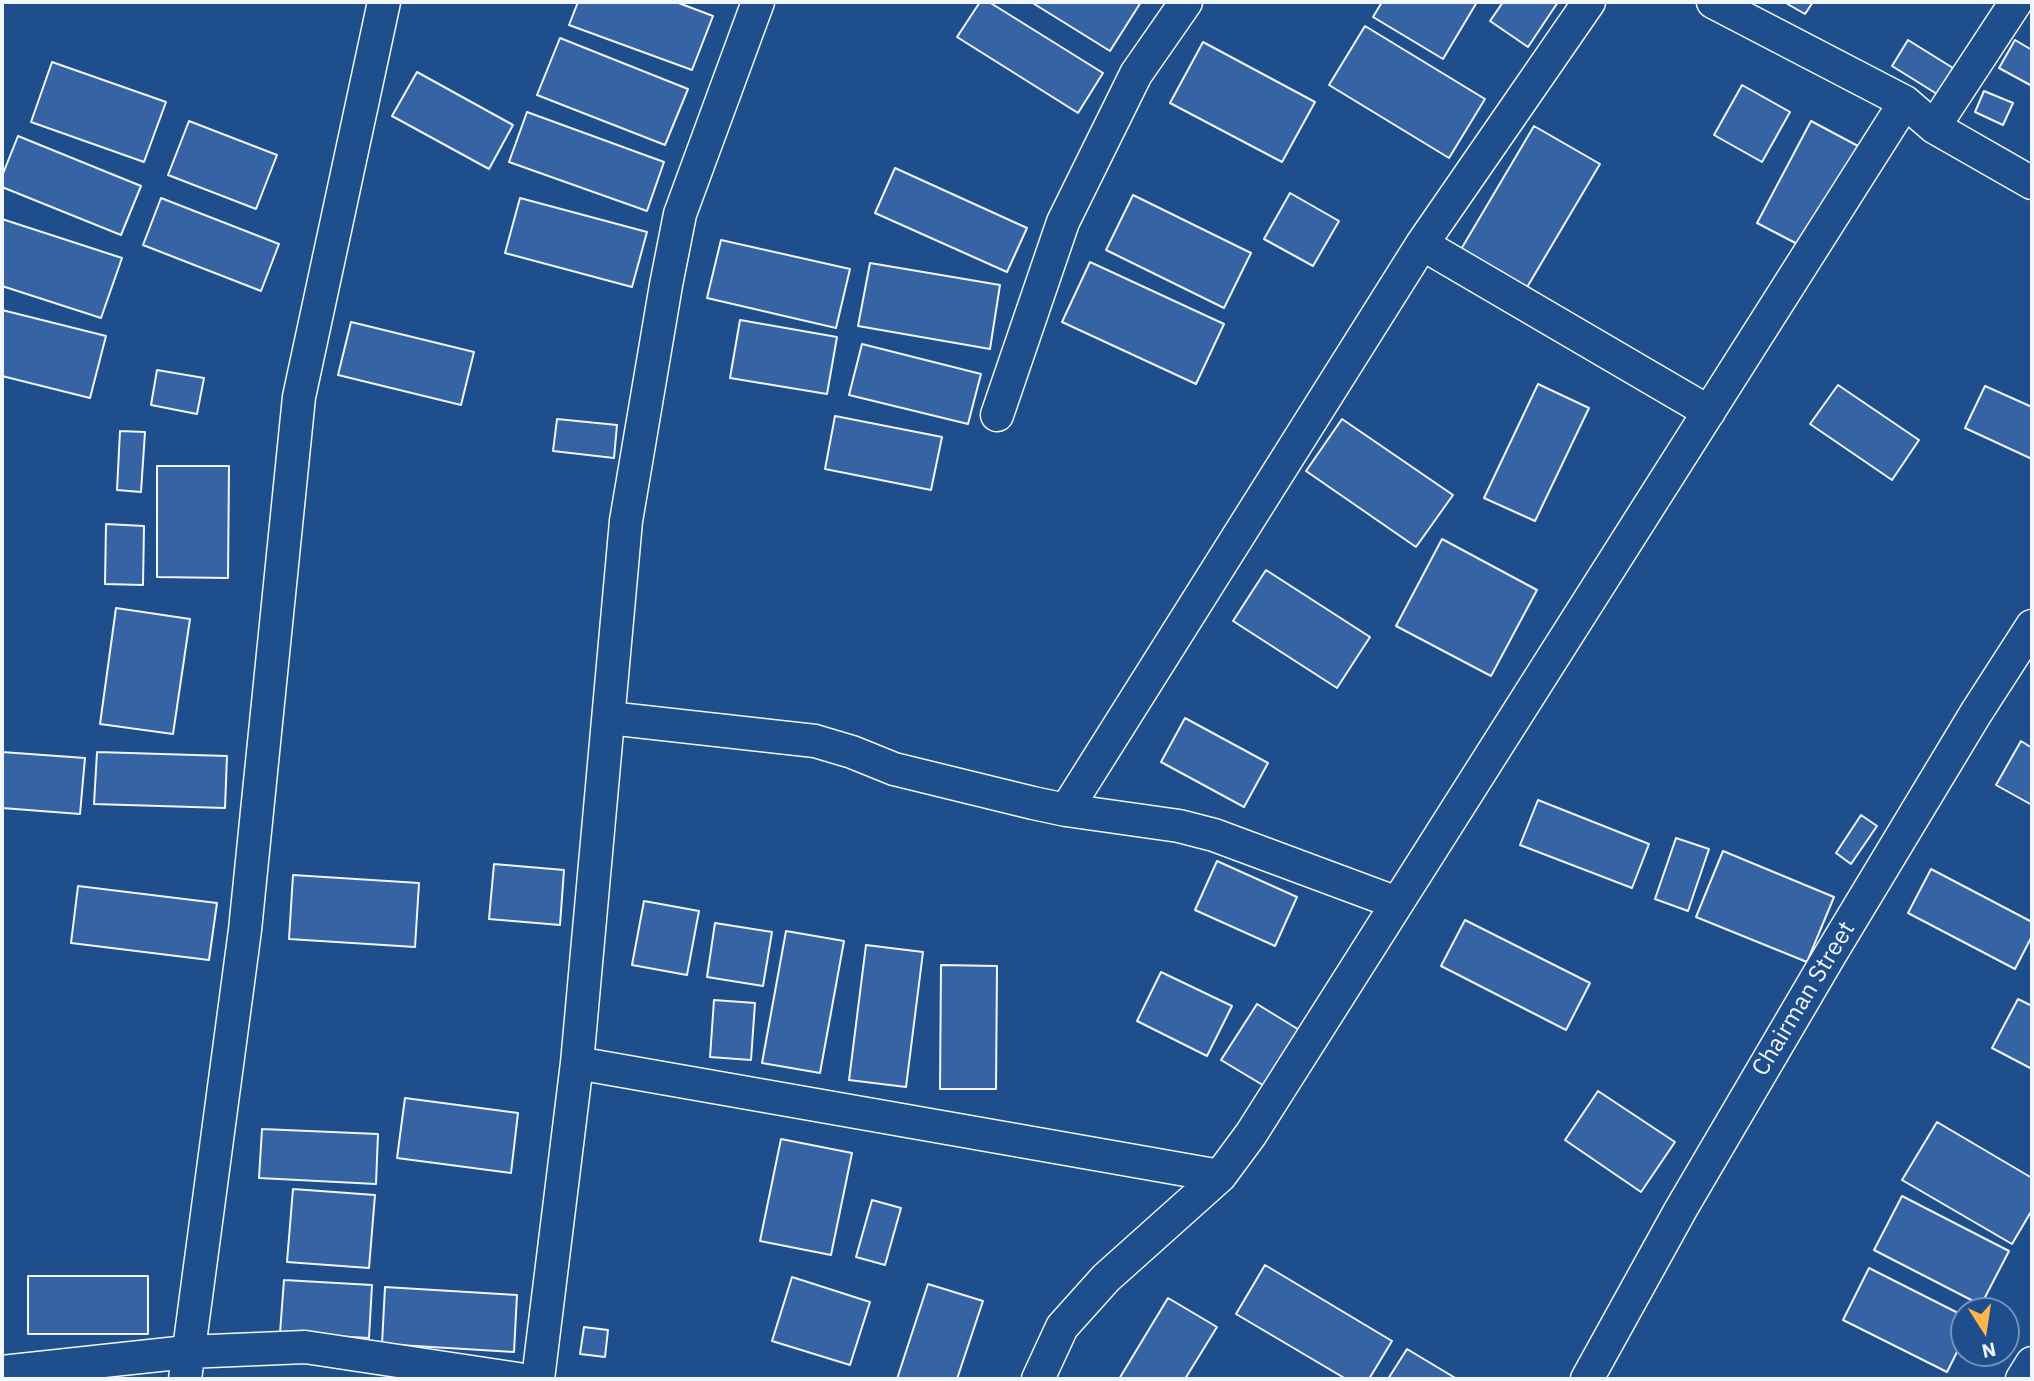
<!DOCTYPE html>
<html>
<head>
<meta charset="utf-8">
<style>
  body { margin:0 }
  #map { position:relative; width:2034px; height:1381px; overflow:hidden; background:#1f4e8c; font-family:"IBM Plex Sans",sans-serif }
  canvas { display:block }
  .frame { position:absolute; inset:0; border:4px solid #f2f6ff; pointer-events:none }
  .north { position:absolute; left:1950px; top:1297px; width:70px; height:70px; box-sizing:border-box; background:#1f4e8c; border:2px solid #7391ba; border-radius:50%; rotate:168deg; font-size:19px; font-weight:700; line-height:28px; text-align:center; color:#f2f6ff }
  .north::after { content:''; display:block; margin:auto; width:24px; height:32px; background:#ffb74d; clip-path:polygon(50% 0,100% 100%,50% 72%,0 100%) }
</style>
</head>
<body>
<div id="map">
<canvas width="2034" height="1381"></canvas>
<div class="frame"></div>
<div class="north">N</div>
</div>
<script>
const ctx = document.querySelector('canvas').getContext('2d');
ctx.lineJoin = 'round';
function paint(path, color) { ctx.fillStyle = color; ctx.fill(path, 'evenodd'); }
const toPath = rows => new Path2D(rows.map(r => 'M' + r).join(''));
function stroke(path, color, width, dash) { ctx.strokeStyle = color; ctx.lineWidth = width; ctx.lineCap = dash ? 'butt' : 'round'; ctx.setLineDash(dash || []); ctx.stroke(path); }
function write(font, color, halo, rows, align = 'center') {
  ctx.font = font + ' "IBM Plex Sans",sans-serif'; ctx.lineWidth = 5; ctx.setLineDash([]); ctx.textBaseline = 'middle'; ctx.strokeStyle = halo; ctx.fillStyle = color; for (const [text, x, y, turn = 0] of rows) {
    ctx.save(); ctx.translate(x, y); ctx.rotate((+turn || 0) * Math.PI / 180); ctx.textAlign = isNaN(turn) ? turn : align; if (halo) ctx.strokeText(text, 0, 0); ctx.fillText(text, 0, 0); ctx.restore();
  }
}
const building = toPath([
  [578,2,676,2,713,16,692,70,569,25,578,2],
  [980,2,989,2,1103,73,1078,113,957,37,980,2],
  [1031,2,1141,2,1110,51,1031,2],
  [1382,2,1477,2,1443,59,1373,17,1382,2],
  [1503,2,1558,2,1528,47,1490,21,1503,2],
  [1784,2,1813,2,1805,14,1784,2],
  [1365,26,1485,99,1449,158,1329,85,1365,26],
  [560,38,688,89,665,145,537,95,560,38],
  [1908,40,1953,68,1937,94,1892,66,1908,40],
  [2015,40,2032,50,2032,86,1999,68,2015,40],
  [1203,42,1315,102,1282,162,1170,103,1203,42],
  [52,62,166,102,144,162,31,122,52,62],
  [417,72,513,125,489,169,392,116,417,72],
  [1742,85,1790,112,1762,162,1714,135,1742,85],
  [1984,91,2013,103,2003,125,1975,112,1984,91],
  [527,112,664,162,647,211,509,162,527,112],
  [189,121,277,155,256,209,168,175,189,121],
  [1811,121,1858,146,1805,248,1757,223,1811,121],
  [1534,126,1600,164,1526,289,1460,251,1534,126],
  [18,136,141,186,121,235,2,187,2,176,18,136],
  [895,168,1027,228,1007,272,875,213,895,168],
  [1290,193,1339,221,1313,266,1264,239,1290,193],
  [1133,195,1251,253,1224,308,1106,250,1133,195],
  [161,198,279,244,261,291,143,245,161,198],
  [520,198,647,232,632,287,505,253,520,198],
  [2,219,122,258,101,318,2,286,2,219],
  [721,240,850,269,836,328,707,298,721,240],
  [1090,262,1224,324,1196,384,1062,322,1090,262],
  [870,263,1000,285,990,349,858,326,870,263],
  [2,310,106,336,90,398,2,376,2,310],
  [740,320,837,337,827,394,730,378,740,320],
  [351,322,474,352,461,405,338,375,351,322],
  [862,344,981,374,968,424,849,395,862,344],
  [157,370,204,378,197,414,151,405,157,370],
  [1538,384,1589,408,1535,521,1484,498,1538,384],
  [1838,385,1919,440,1892,480,1810,424,1838,385],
  [1985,386,2032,407,2032,459,1965,428,1985,386],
  [835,416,942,437,931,490,825,469,835,416],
  [557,419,617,425,614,458,553,451,557,419],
  [1342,419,1453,495,1416,547,1306,471,1342,419],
  [120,431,145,432,141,492,117,490,120,431],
  [157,466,229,466,228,578,157,577,157,466],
  [106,524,144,526,143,585,105,584,106,524],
  [1442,539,1537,590,1491,676,1396,626,1442,539],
  [1266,570,1370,637,1337,688,1233,621,1266,570],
  [116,608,190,619,173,734,100,724,116,608],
  [1185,718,1268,763,1244,807,1161,762,1185,718],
  [2021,741,2032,748,2032,805,1996,785,2021,741],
  [2,752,85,758,80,814,2,808,2,752],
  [97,752,227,756,225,808,94,804,97,752],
  [1538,800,1649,844,1632,888,1520,845,1538,800],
  [1861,815,1877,826,1851,864,1836,853,1861,815],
  [1676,838,1709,849,1688,911,1655,899,1676,838],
  [1723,851,1834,897,1807,962,1696,917,1723,851],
  [1217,861,1297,897,1275,946,1195,910,1217,861],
  [494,864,564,870,560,925,489,919,494,864],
  [1931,869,2032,922,2032,936,2015,969,1908,913,1931,869],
  [293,875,419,883,415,947,289,939,293,875],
  [78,886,217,903,209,960,71,943,78,886],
  [644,901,699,911,687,975,632,965,644,901],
  [1465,920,1590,983,1566,1030,1441,966,1465,920],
  [715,923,772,932,763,986,707,977,715,923],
  [786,931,844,941,820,1073,762,1063,786,931],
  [866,945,923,952,906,1087,849,1080,866,945],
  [941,965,997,966,996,1089,940,1089,941,965],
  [1161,972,1232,1006,1207,1056,1137,1021,1161,972],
  [2018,999,2032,1006,2032,1069,1992,1048,2018,999],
  [714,1000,755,1003,751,1060,710,1057,714,1000],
  [1257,1004,1301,1031,1266,1087,1221,1060,1257,1004],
  [1598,1091,1675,1142,1641,1192,1565,1140,1598,1091],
  [405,1098,518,1113,511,1173,397,1158,405,1098],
  [1937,1122,2032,1178,2032,1210,2012,1244,1902,1180,1937,1122],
  [262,1129,378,1134,376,1184,259,1178,262,1129],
  [781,1139,852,1153,831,1255,760,1241,781,1139],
  [293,1189,375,1195,369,1268,287,1262,293,1189],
  [1902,1196,2009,1251,1981,1305,1874,1250,1902,1196],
  [872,1200,901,1208,885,1265,856,1257,872,1200],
  [1265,1265,1392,1341,1369,1379,1346,1379,1236,1314,1265,1265],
  [1869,1268,1964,1316,1964,1338,1947,1372,1843,1320,1869,1268],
  [28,1276,148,1276,148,1334,28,1334,28,1276],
  [792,1277,870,1302,850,1365,772,1341,792,1277],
  [284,1280,372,1285,369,1338,280,1333,284,1280],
  [928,1284,983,1301,957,1379,897,1379,928,1284],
  [385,1287,517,1295,514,1352,382,1344,385,1287],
  [1168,1298,1217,1327,1185,1379,1119,1379,1168,1298],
  [584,1327,608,1330,605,1357,580,1354,584,1327],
  [1407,1349,1457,1379,1388,1379,1407,1349]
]);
const street = toPath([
  [1713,2,1905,102,1934,127,2032,183],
  [1934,127,2016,2],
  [1422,244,1709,412],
  [997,415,1063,222,1136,74,1186,2],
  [609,718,815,741,852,752,894,769,1033,803,1066,810,1179,826,1214,835,1397,903],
  [1066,810,1422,244,1589,2],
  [577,1063,1220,1176],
  [2,1372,187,1352,305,1347,518,1379],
  [185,1379,245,930,299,397,384,2],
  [538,1379,577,1063,626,521,666,285,680,214,758,2],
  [1038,1379,1062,1327,1106,1278,1220,1176,1251,1134,1905,102],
  [1587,1379,1681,1209,1830,955,1976,713,2032,626],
  [2022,1379,2032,1363]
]);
const streetNames = [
  ["Chairman Street",1804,999,-59]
];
paint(building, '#3563a3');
stroke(building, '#f2f6ff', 2);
stroke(street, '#f2f6ff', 35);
stroke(street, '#1f4e8c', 32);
write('24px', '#f2f6ff', '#1f4e8c', streetNames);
</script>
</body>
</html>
